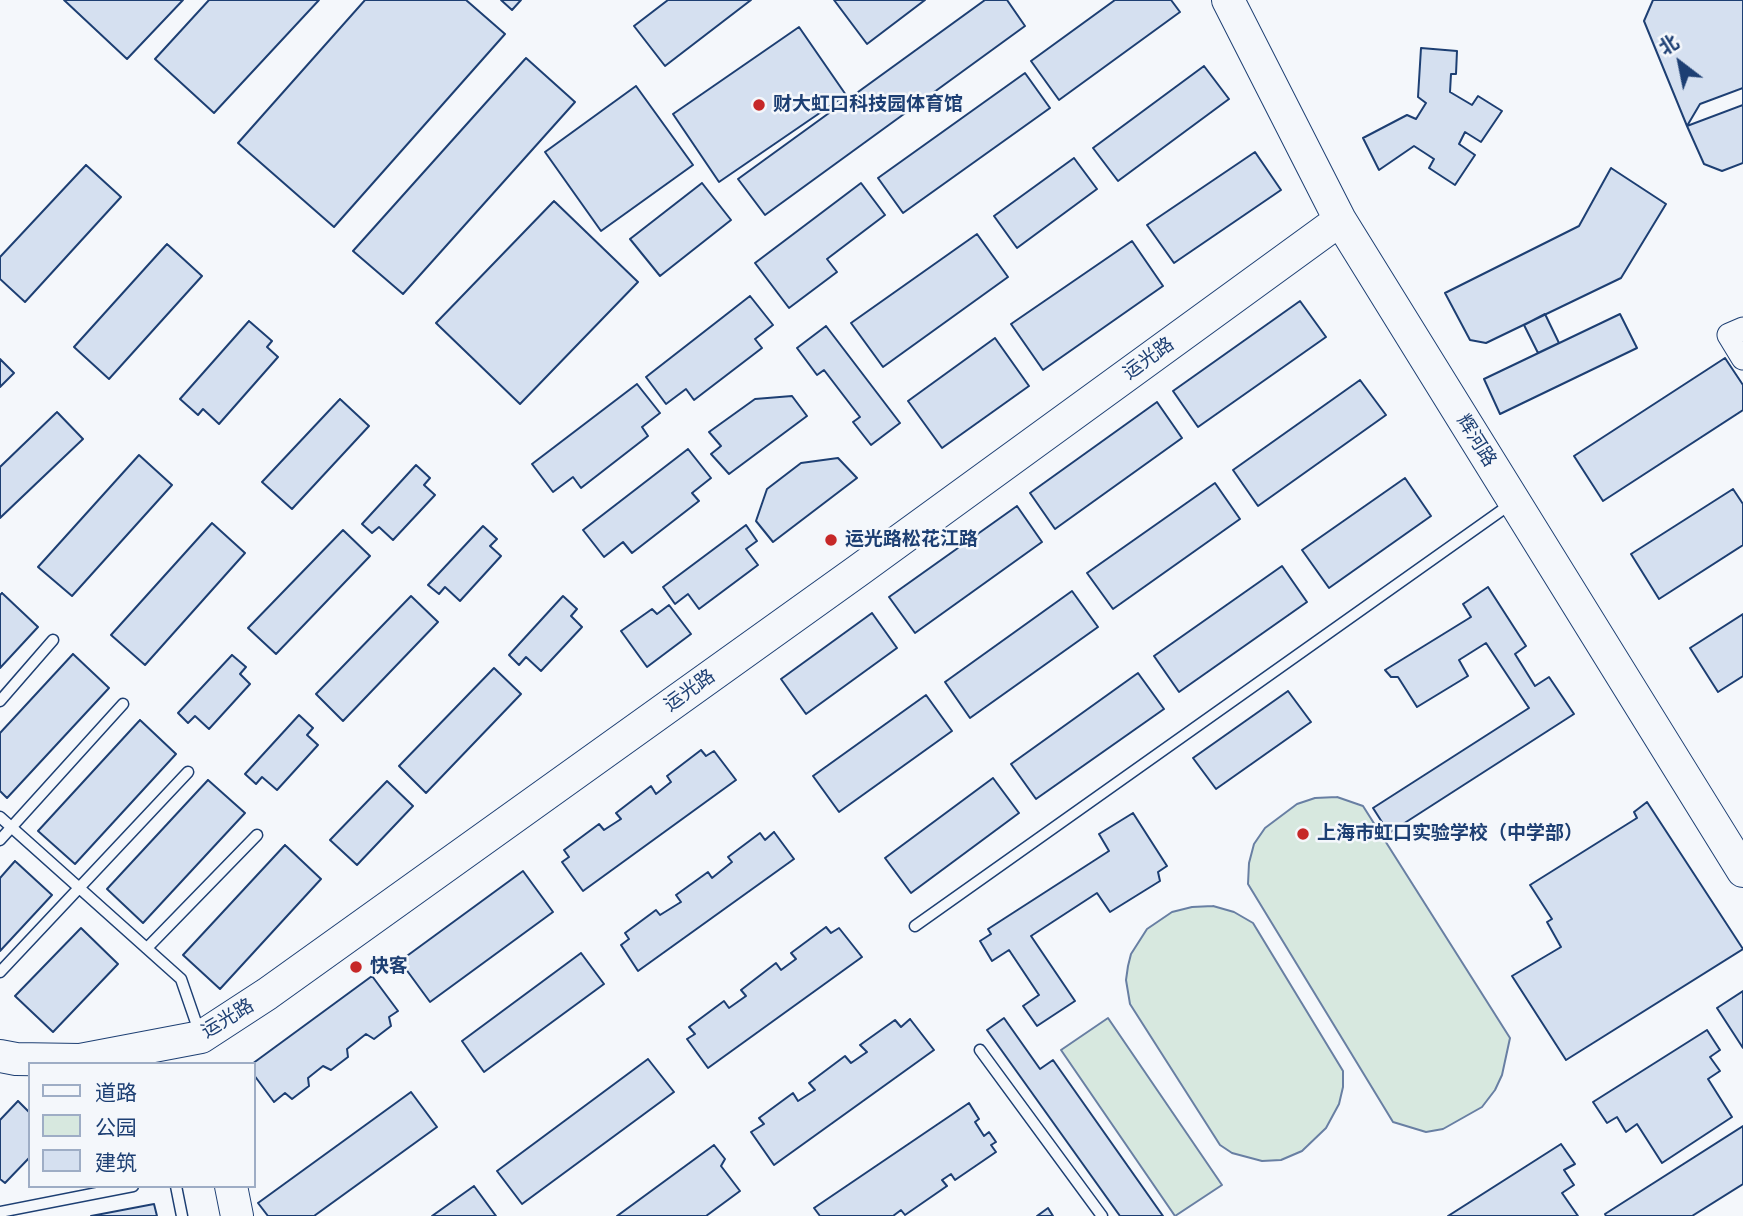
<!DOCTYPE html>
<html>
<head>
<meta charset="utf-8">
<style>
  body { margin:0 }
  #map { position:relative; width:1743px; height:1216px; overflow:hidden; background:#f4f7fb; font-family:Arial,"Noto Sans SC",sans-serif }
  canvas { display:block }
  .legend { position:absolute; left:28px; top:1062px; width:228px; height:126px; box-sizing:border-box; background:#f4f7fb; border:2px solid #9eadc5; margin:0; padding:9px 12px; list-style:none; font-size:21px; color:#1d3f73 }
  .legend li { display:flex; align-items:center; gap:14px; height:35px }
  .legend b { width:35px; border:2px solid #9eadc5 }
  .north { position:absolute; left:1645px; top:28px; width:70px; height:70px; -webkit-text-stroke:5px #f4f7fb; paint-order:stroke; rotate:328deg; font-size:19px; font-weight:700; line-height:28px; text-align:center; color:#1d3f73 }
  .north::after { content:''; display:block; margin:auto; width:24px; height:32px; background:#1d3f73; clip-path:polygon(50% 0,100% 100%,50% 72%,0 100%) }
</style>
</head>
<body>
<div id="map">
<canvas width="1743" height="1216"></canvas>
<ul class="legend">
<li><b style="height:9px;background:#f4f7fb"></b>道路</li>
<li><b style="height:19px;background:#d7e8df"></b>公园</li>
<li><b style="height:19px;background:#d5e0f0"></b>建筑</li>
</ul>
<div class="north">北</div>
</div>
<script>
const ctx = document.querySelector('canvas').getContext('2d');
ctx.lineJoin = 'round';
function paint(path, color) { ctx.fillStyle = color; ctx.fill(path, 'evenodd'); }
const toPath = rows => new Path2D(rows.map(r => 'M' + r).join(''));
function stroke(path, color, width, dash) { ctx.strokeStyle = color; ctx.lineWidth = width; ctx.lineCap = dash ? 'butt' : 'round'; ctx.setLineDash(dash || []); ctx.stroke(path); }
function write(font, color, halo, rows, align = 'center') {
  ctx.font = font + ' Arial,"Noto Sans SC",sans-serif'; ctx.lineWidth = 5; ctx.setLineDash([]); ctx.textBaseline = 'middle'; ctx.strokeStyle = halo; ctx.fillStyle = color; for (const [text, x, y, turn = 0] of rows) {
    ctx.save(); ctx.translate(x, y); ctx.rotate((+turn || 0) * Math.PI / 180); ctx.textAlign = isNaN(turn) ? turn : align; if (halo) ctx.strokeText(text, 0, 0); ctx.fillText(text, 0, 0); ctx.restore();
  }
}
const green = toPath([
  [1337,797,1363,806,1510,1038,1502,1075,1495,1090,1482,1107,1443,1129,1426,1132,1393,1122,1248,884,1249,863,1254,844,1265,828,1297,804,1315,798,1337,797],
  [1213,906,1234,912,1253,923,1343,1071,1343,1087,1339,1104,1326,1128,1302,1151,1281,1160,1262,1161,1232,1153,1220,1145,1130,1004,1126,980,1128,966,1131,954,1147,929,1172,912,1192,907,1213,906],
  [1108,1018,1222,1185,1175,1216,1061,1050,1108,1018]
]);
const building = toPath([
  [64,0,183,0,127,59,64,0],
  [209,0,319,0,214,113,155,59,209,0],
  [365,0,466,0,505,34,334,227,238,143,365,0],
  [501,0,521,0,512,10,501,0],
  [668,0,751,0,665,66,634,26,668,0],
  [834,0,925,0,867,44,834,0],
  [985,0,1007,0,1025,26,765,215,738,179,985,0],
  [1115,0,1171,0,1180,12,1059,100,1031,61,1115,0],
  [1653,0,1743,0,1743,105,1687,126,1644,21,1653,0],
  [799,27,846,95,719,182,673,114,799,27],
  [1421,48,1457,51,1456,74,1451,74,1450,92,1472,105,1478,96,1502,111,1481,142,1465,132,1459,144,1475,155,1455,185,1429,168,1434,159,1414,146,1379,170,1363,138,1407,115,1416,119,1426,103,1418,97,1421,48],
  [526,58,575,102,403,294,353,251,526,58],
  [1204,66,1229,99,1118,181,1093,148,1204,66],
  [1025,73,1050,108,903,213,878,178,1025,73],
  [636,86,693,165,601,231,545,152,636,86],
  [1743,88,1743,163,1722,171,1704,164,1687,126,1700,104,1743,88],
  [1255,152,1281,190,1174,263,1147,225,1255,152],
  [1074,158,1097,189,1017,248,994,216,1074,158],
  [86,165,121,197,25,302,0,279,0,257,86,165],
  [1611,168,1666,204,1621,278,1486,343,1470,340,1445,293,1579,226,1611,168],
  [702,183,731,220,660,276,630,239,702,183],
  [861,183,885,215,827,259,837,272,789,308,755,263,861,183],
  [554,201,638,282,520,404,436,323,554,201],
  [977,234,1008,277,883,367,851,323,977,234],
  [1132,241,1163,286,1043,370,1011,324,1132,241],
  [167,244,202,276,109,379,74,347,167,244],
  [750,296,773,325,755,339,762,348,694,400,686,389,666,404,646,377,750,296],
  [1300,301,1326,337,1198,427,1173,391,1300,301],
  [1545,314,1559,343,1538,353,1524,325,1545,314],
  [1620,314,1637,348,1500,414,1484,379,1620,314],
  [249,321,272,341,267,347,278,357,219,424,203,409,198,415,180,399,249,321],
  [826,326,900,423,871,445,853,422,860,417,824,370,817,375,797,348,826,326],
  [995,338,1029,386,942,448,908,401,995,338],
  [1725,358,1743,385,1743,410,1603,501,1574,456,1725,358],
  [0,359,14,373,0,387,0,359],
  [1360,380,1386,415,1258,506,1233,470,1360,380],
  [637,384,660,413,642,427,648,436,581,488,573,477,553,492,532,464,637,384],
  [792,396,807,416,729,474,711,454,721,446,709,432,755,399,792,396],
  [340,399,369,426,292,509,262,482,340,399],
  [1157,402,1182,438,1055,529,1030,493,1157,402],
  [57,412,83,439,0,518,0,467,57,412],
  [688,449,711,478,692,493,699,501,632,553,623,542,604,557,583,530,688,449],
  [139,455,172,485,72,596,38,567,139,455],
  [838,458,857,478,773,542,756,521,767,489,801,463,838,458],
  [416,465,430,478,424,485,435,495,393,540,379,527,372,533,362,524,416,465],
  [1405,478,1431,516,1329,588,1302,550,1405,478],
  [1215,483,1240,519,1113,609,1087,573,1215,483],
  [1733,489,1743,504,1743,545,1659,599,1631,554,1733,489],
  [1017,506,1042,542,915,633,889,597,1017,506],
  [212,523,245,553,145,665,111,635,212,523],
  [746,525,757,541,746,549,758,565,699,609,688,594,675,604,663,587,746,525],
  [483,526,497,539,490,546,501,556,460,601,445,587,439,594,428,585,483,526],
  [343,530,370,556,276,654,248,628,343,530],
  [1282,566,1307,602,1179,692,1154,656,1282,566],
  [1488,587,1526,646,1515,654,1535,686,1549,677,1574,714,1389,833,1373,808,1529,708,1486,643,1459,660,1468,676,1417,707,1398,677,1391,677,1385,670,1471,617,1463,604,1488,587],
  [1072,591,1098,627,970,718,945,682,1072,591],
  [2,593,38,627,0,668,0,595,2,593],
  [411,596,438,622,343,721,316,694,411,596],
  [563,596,577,609,571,616,582,627,541,671,526,657,519,665,509,655,563,596],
  [669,605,691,634,647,667,621,631,652,609,657,614,669,605],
  [872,613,897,648,806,714,781,679,872,613],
  [1743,614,1743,676,1718,692,1690,648,1743,614],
  [73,654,109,688,7,798,0,791,0,733,73,654],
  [232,655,246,667,240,674,250,684,209,729,195,716,188,723,178,713,232,655],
  [494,668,521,694,426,793,399,766,494,668],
  [1138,673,1164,709,1036,799,1011,764,1138,673],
  [1288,691,1311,722,1216,789,1193,758,1288,691],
  [926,695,952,731,839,812,813,776,926,695],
  [299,715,313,728,307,735,318,745,277,790,262,777,256,784,245,774,299,715],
  [140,720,176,754,75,864,38,831,140,720],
  [701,750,706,756,714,751,736,780,583,891,562,862,569,857,564,850,599,824,604,830,621,819,616,813,651,786,656,794,671,782,667,776,701,750],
  [993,778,1019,813,911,893,885,858,993,778],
  [208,780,245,813,143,923,107,889,208,780],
  [387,781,413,806,357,865,330,840,387,781],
  [1647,802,1743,949,1566,1060,1512,976,1561,947,1547,922,1552,919,1530,885,1637,818,1634,812,1647,802],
  [1133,813,1167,866,1158,872,1160,881,1110,912,1097,893,1031,936,1075,1001,1037,1026,1023,1006,1039,995,1009,950,992,961,980,941,991,934,988,929,1109,851,1099,834,1133,813],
  [774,832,794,859,638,971,621,945,629,939,625,933,656,910,660,915,681,902,676,895,708,872,712,878,732,862,728,857,760,833,765,840,774,832],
  [285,845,321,879,220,989,183,955,285,845],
  [15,861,52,895,0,951,0,878,15,861],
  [523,871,553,912,430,1002,400,961,523,871],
  [826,927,831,933,839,928,862,957,708,1068,687,1039,695,1034,689,1027,724,1001,729,1008,746,996,741,990,776,963,781,970,796,959,791,953,826,927],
  [81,928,118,964,53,1032,15,996,81,928],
  [581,953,604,984,484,1072,462,1041,581,953],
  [372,976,398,1011,389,1017,391,1026,374,1039,366,1034,347,1049,348,1057,331,1070,323,1066,308,1078,309,1086,292,1099,285,1093,274,1102,254,1075,252,1064,372,976],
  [1743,991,1743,1048,1717,1008,1743,991],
  [1004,1018,1040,1069,1053,1060,1163,1216,1120,1216,987,1030,1004,1018],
  [910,1019,934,1050,774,1165,751,1132,764,1124,759,1118,793,1093,798,1101,815,1090,809,1083,845,1056,851,1063,867,1052,860,1045,895,1020,901,1027,910,1019],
  [1707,1030,1720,1050,1710,1057,1720,1071,1708,1079,1732,1117,1662,1163,1637,1124,1626,1132,1617,1117,1607,1123,1593,1102,1707,1030],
  [648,1059,674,1092,522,1204,497,1171,648,1059],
  [411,1092,437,1127,314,1216,268,1216,258,1203,411,1092],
  [18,1101,30,1113,30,1157,5,1183,0,1179,0,1120,18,1101],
  [969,1103,979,1119,975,1122,984,1136,989,1132,996,1142,991,1145,996,1152,955,1180,951,1174,942,1180,947,1186,905,1215,901,1210,893,1216,820,1216,814,1208,969,1103],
  [1743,1126,1743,1184,1692,1216,1606,1216,1605,1214,1743,1126],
  [1561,1144,1575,1164,1564,1170,1574,1185,1562,1193,1578,1216,1448,1216,1561,1144],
  [714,1145,725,1159,721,1166,740,1191,706,1216,617,1216,714,1145],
  [474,1186,496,1216,432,1216,474,1186],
  [154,1204,157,1216,91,1216,154,1204],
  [1048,1208,1053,1216,1037,1216,1048,1208]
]);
const lane = toPath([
  [0,701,53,640],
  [0,817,181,979,200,1034],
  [0,840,123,704],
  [915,926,1512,503],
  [147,948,257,835],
  [0,972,188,772],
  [980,1050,1102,1216],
  [176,1186,182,1216],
  [0,1212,133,1186]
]);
const street = toPath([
  [1743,329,1729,335,1743,358]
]);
const secondary = toPath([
  [1228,0,1340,220,1743,871],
  [0,1056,16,1059,80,1060,201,1037,267,994,859,570,1340,220],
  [231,1186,237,1216]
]);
const markers = [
  [759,105,7,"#c62828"],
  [831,540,7,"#c62828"],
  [1303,834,7,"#c62828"],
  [356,967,7,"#c62828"]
];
const poiNames = [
  ["财大虹口科技园体育馆",773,105],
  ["运光路松花江路",845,540],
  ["上海市虹口实验学校（中学部）",1317,834],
  ["快客",370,967]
];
const streetNames = [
  ["运光路",1149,359,-36],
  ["辉河路",1476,441,58],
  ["运光路",690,691,-36],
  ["运光路",228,1019,-31]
];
paint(green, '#d7e8df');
stroke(green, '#687fa3', 2);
paint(building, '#d5e0f0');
stroke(building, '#1d3f73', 2);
stroke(lane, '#1d3f73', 13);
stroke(street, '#1d3f73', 25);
stroke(secondary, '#1d3f73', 34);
stroke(lane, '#f4f7fb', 10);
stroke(street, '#f4f7fb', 23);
stroke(secondary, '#f4f7fb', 32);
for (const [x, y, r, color] of markers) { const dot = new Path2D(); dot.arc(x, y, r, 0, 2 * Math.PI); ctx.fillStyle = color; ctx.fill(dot); stroke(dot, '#f4f7fb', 2.5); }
write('bold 19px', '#1d3f73', '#f4f7fb', poiNames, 'left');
write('19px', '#1d3f73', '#f4f7fb', streetNames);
</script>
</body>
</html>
